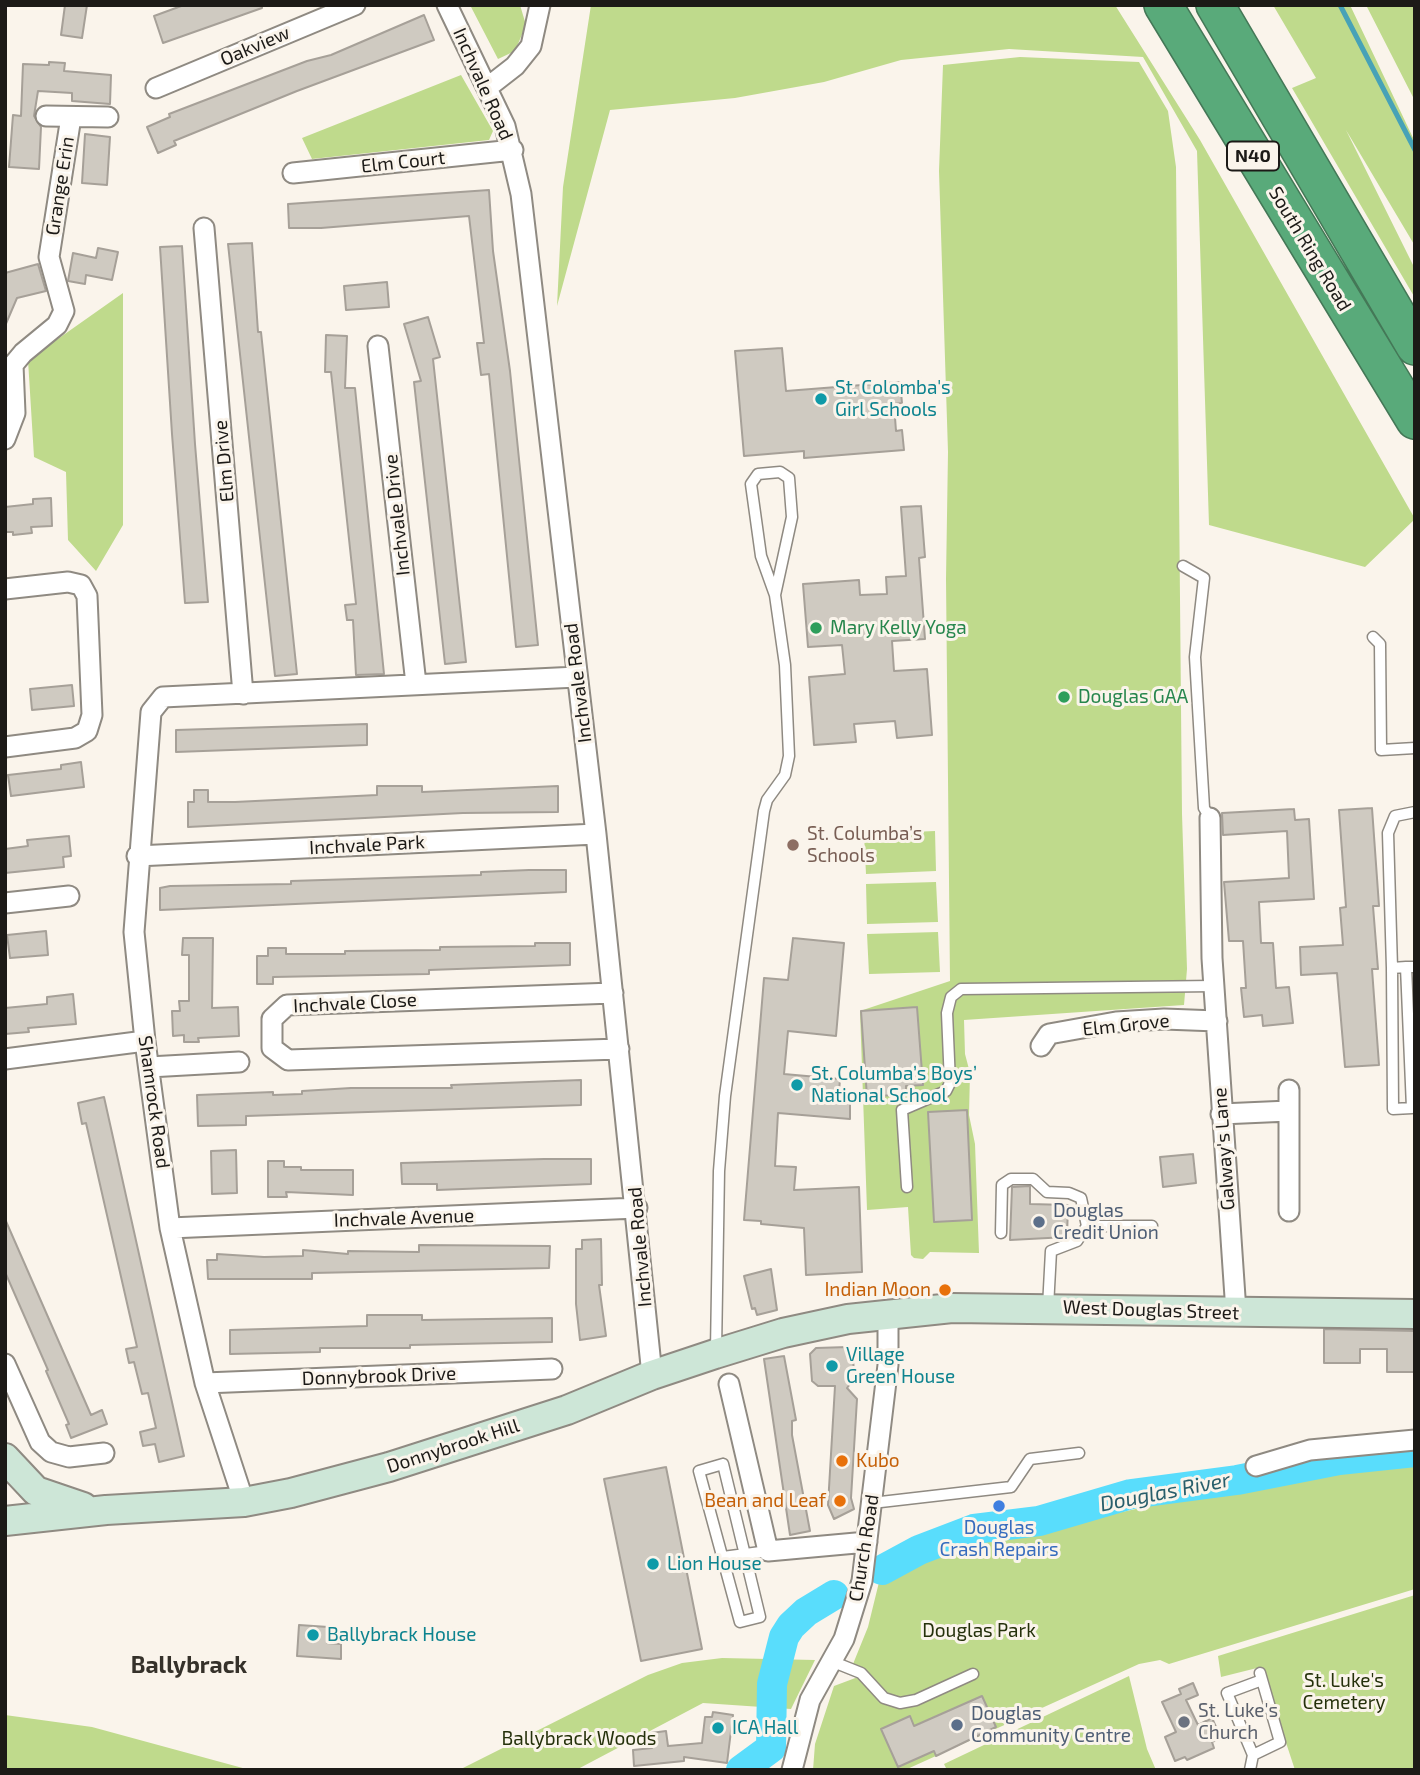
<!DOCTYPE html>
<html>
<head>
<meta charset="utf-8">
<style>
  body { margin:0 }
  #map { position:relative; width:1420px; height:1775px; overflow:hidden; background:#faf4eb; font-family:"Exo 2",sans-serif }
  canvas { display:block }
  .frame { position:absolute; inset:0; border:7px solid #1c1a17; pointer-events:none }
</style>
</head>
<body>
<div id="map">
<canvas width="1420" height="1775"></canvas>
<div class="frame"></div>
</div>
<script>
const ctx = document.querySelector('canvas').getContext('2d');
ctx.lineJoin = 'round';
function paint(path, color) { ctx.fillStyle = color; ctx.fill(path, 'evenodd'); }
const toPath = rows => new Path2D(rows.map(r => 'M' + r).join(''));
function stroke(path, color, width, dash) { ctx.strokeStyle = color; ctx.lineWidth = width; ctx.lineCap = dash ? 'butt' : 'round'; ctx.setLineDash(dash || []); ctx.stroke(path); }
function write(font, color, halo, rows, align = 'center') {
  ctx.font = font + ' "Exo 2",sans-serif'; ctx.lineWidth = 6; ctx.setLineDash([]); ctx.textBaseline = 'middle'; ctx.strokeStyle = halo; ctx.fillStyle = color; for (const [text, x, y, turn = 0] of rows) {
    ctx.save(); ctx.translate(x, y); ctx.rotate((+turn || 0) * Math.PI / 180); ctx.textAlign = isNaN(turn) ? turn : align; if (halo) ctx.strokeText(text, 0, 0); ctx.fillText(text, 0, 0); ctx.restore();
  }
}
const green = toPath([
  [470,5,520,5,526,25,515,51,498,59],
  [591,5,1115,5,1200,140,1415,519,1365,567,1209,525,1197,151,1143,57,1009,49,901,60,824,82,735,98,610,110,557,306,563,187],
  [1273,5,1350,5,1415,142,1415,246,1346,130,1415,269,1415,298,1292,88,1316,78],
  [1366,5,1415,5,1415,101],
  [1020,57,1139,62,1168,111,1176,167,1182,814,1187,969,1184,1005,964,1020,965,1054,970,1073,969,1115,975,1144,979,1253,930,1252,923,1259,914,1258,911,1255,908,1207,867,1210,860,1011,950,981,946,579,948,452,939,171,943,65],
  [461,75,493,131,489,140,312,159,302,138],
  [123,293,123,525,96,571,68,540,66,472,34,457,28,360],
  [935,831,936,871,866,874,864,834],
  [936,882,938,922,867,924,866,884],
  [938,932,940,972,869,974,867,934],
  [1415,1452,1415,1589,1169,1664,1160,1660,1139,1664,905,1770,813,1770,815,1744,834,1686,858,1677,853,1664,868,1627,881,1574,895,1564,965,1533,1100,1517,1372,1456],
  [1415,1595,1415,1770,1295,1770,1261,1667,1221,1677,1218,1656],
  [722,1658,815,1660,791,1709,703,1703,576,1770,459,1770,648,1675,682,1663],
  [1129,1676,1147,1749,1156,1770,947,1770,944,1764],
  [5,1715,92,1727,250,1770,5,1770]
]);
const stream = toPath([
  [1340,5,1415,150]
]);
const river = toPath([
  [882,1570,919,1550,974,1529,1039,1521,1131,1494,1237,1480,1339,1460,1415,1452],
  [741,1770,771,1748,772,1684,784,1637,791,1626,806,1612,834,1595]
]);
const building = toPath([
  [65,5,87,5,82,38,61,35,65,5],
  [184,5,262,5,262,8,163,43,154,16,184,5],
  [424,15,434,40,297,91,174,141,176,145,158,153,147,127,170,117,169,114,307,61,331,55,424,15],
  [49,62,65,63,64,71,111,75,110,104,72,101,72,93,38,91,34,116,41,127,39,169,9,167,13,115,21,116,23,64,49,65,49,62],
  [85,134,110,137,107,185,82,183,85,134],
  [489,190,493,251,510,371,538,645,516,647,489,374,481,375,477,343,484,343,469,216,321,228,289,228,288,204,489,190],
  [252,243,258,332,261,332,297,674,275,676,228,244,252,243],
  [182,246,195,444,208,602,185,603,172,434,160,247,182,246],
  [98,248,118,252,112,280,86,275,85,284,68,281,73,253,96,258,98,248],
  [38,264,46,291,17,298,5,326,5,273,38,264],
  [387,282,389,307,346,310,344,286,387,282],
  [428,317,440,357,433,359,466,662,445,664,414,382,421,381,404,324,428,317],
  [326,335,347,336,345,388,355,388,384,674,356,675,353,620,347,620,345,605,356,604,331,372,325,372,326,335],
  [782,348,786,391,900,382,902,403,894,404,896,431,902,430,904,450,804,458,804,451,744,456,735,351,782,348],
  [51,498,52,526,31,527,32,533,13,535,13,532,5,532,5,507,33,504,33,499,51,498],
  [921,506,925,557,919,558,925,639,892,641,894,671,927,669,932,735,897,738,895,721,854,724,856,742,814,745,809,677,845,674,842,645,808,647,803,584,859,580,860,595,887,594,886,577,906,576,901,507,921,506],
  [72,685,74,706,32,710,30,689,72,685],
  [367,724,367,745,176,752,176,730,367,724],
  [81,762,84,787,11,796,8,775,61,769,61,765,81,762],
  [377,786,422,786,422,792,558,786,558,812,463,813,188,827,188,802,194,802,194,790,208,790,208,802,235,802,377,795,377,786],
  [1372,808,1379,906,1373,906,1378,969,1372,969,1379,1065,1345,1067,1337,973,1301,975,1300,947,1343,945,1340,908,1346,907,1339,810,1372,808],
  [1294,809,1295,820,1309,819,1314,899,1259,902,1261,943,1273,943,1276,988,1289,987,1293,1023,1263,1026,1262,1015,1244,1017,1241,988,1246,988,1243,941,1229,941,1224,882,1289,878,1287,831,1223,835,1222,813,1294,809],
  [69,836,71,856,63,857,64,867,5,873,5,849,28,846,27,840,69,836],
  [529,870,566,870,566,892,160,910,160,888,170,886,291,884,291,881,481,875,481,872,529,870],
  [46,931,48,955,10,958,7,935,46,931],
  [183,938,213,938,212,1008,238,1007,239,1036,198,1038,199,1042,184,1042,184,1035,173,1036,172,1011,180,1011,179,1001,189,1001,189,955,182,955,183,938],
  [793,938,844,943,836,1036,788,1031,784,1074,840,1079,839,1092,850,1093,850,1119,778,1113,775,1166,796,1167,794,1190,859,1187,862,1272,806,1275,804,1228,761,1224,761,1221,744,1220,764,978,788,980,793,938],
  [535,943,570,943,570,965,429,970,429,974,273,977,273,984,257,984,257,956,268,956,268,948,286,948,286,954,345,954,345,951,440,950,440,947,535,946,535,943],
  [73,994,76,1024,28,1028,29,1032,5,1034,5,1008,47,1004,47,997,73,994],
  [917,1007,923,1085,906,1086,906,1094,867,1097,861,1011,917,1007],
  [581,1080,581,1105,246,1116,246,1125,198,1126,197,1095,273,1092,273,1095,302,1094,302,1091,351,1088,452,1088,451,1085,581,1080],
  [104,1097,184,1456,159,1462,155,1444,143,1446,140,1432,156,1428,148,1393,142,1394,134,1362,129,1363,126,1349,137,1347,86,1123,82,1124,78,1103,104,1097],
  [967,1110,972,1220,934,1222,928,1112,967,1110],
  [236,1150,237,1193,212,1194,211,1151,236,1150],
  [1193,1154,1196,1183,1163,1187,1160,1157,1193,1154],
  [544,1159,591,1159,591,1184,437,1190,437,1184,402,1184,401,1163,544,1159],
  [268,1161,284,1161,284,1167,301,1167,301,1170,353,1170,353,1195,286,1192,287,1197,268,1197,268,1161],
  [1030,1186,1030,1204,1068,1205,1067,1237,1010,1240,1012,1187,1030,1186],
  [5,1219,91,1415,102,1410,107,1424,71,1438,66,1425,69,1424,46,1371,48,1370,5,1272,5,1219],
  [601,1239,602,1285,599,1285,606,1336,580,1340,576,1304,576,1249,582,1249,582,1240,601,1239],
  [419,1245,550,1246,549,1268,312,1273,312,1279,208,1279,207,1260,217,1260,217,1254,264,1257,303,1256,303,1250,348,1254,348,1251,419,1252,419,1245],
  [771,1269,777,1310,757,1315,755,1308,752,1309,744,1276,771,1269],
  [367,1315,422,1315,422,1320,552,1318,552,1342,410,1345,410,1348,320,1348,320,1352,230,1354,230,1330,367,1326,367,1315],
  [1324,1329,1415,1331,1415,1372,1387,1372,1387,1349,1360,1349,1360,1363,1324,1363,1324,1329],
  [848,1347,853,1352,854,1379,847,1388,857,1399,851,1498,854,1509,834,1519,828,1505,835,1386,818,1386,812,1381,810,1354,816,1348,848,1347],
  [784,1356,796,1420,792,1421,792,1435,810,1531,790,1535,764,1359,784,1356],
  [666,1467,702,1649,641,1661,604,1479,666,1467],
  [299,1625,328,1627,327,1643,341,1644,341,1659,297,1656,299,1625],
  [1193,1683,1198,1695,1186,1700,1198,1725,1212,1718,1221,1738,1212,1742,1214,1748,1187,1760,1185,1757,1175,1761,1165,1737,1176,1732,1162,1702,1181,1694,1179,1689,1193,1683],
  [982,1696,996,1727,936,1756,934,1751,898,1767,881,1729,910,1716,914,1726,982,1696],
  [713,1712,733,1715,727,1763,684,1757,684,1761,634,1766,633,1750,652,1748,651,1733,666,1731,668,1746,702,1743,705,1717,712,1717,713,1712]
]);
const lane = toPath([
  [1183,566,1204,578,1195,657,1204,808,1210,818],
  [1373,637,1380,644,1381,750,1415,748],
  [1406,967,1412,1108,1393,1109,1392,968,1406,967,1415,967],
  [1392,968,1388,833,1395,816,1415,812],
  [907,1187,902,1110,946,1091,950,1083,947,1013,951,997,961,989,1214,986],
  [1001,1233,1002,1185,1011,1179,1033,1179,1047,1192,1069,1193,1081,1198,1087,1226],
  [1048,1307,1051,1251,1077,1241,1087,1226,1152,1226],
  [716,1350,719,1171,725,1096,764,811,767,800,785,775,789,756,785,665,775,595,761,556,751,484,758,474,780,472,789,478,792,517,775,595],
  [723,1464,760,1617,740,1622,699,1471,723,1464],
  [872,1503,1011,1487,1030,1459,1079,1453],
  [723,1557,768,1551],
  [831,1661,861,1673,884,1698,900,1703,916,1700,973,1674],
  [1253,1755,1227,1693,1262,1680],
  [1250,1770,1253,1755,1280,1742,1260,1673]
]);
const street = toPath([
  [447,5,505,126,521,194,596,834,652,1375],
  [488,87,515,66,531,46,540,5],
  [156,88,355,5],
  [46,116,108,117],
  [293,173,513,150],
  [204,228,243,694],
  [378,346,416,684],
  [5,439,15,413,13,365,23,353,57,325,64,311,49,257,71,117],
  [5,589,68,582,81,585,87,596,92,715,87,731,75,738,5,747],
  [1210,818,1212,958,1236,1312],
  [137,856,596,834],
  [5,903,69,896],
  [613,993,287,1005,272,1019,272,1048,288,1060,619,1049],
  [1041,1046,1049,1034,1116,1022,1164,1019,1217,1021],
  [5,1059,145,1041],
  [149,1067,239,1062],
  [1289,1090,1289,1211],
  [1221,1114,1289,1111],
  [170,1228,637,1208],
  [5,1364,40,1442,51,1452,69,1457,104,1453],
  [205,1383,552,1369],
  [729,1384,768,1551,867,1542],
  [1256,1466,1310,1450,1415,1440],
  [244,1502,205,1383,170,1228,145,1041,134,932,151,712,163,697,577,677],
  [792,1770,810,1700,844,1639,862,1581,888,1365,888,1314]
]);
const secondary = toPath([
  [5,1458,36,1491,83,1507],
  [5,1521,106,1510,244,1502,291,1493,389,1467,567,1410,652,1375,715,1354,783,1333,848,1319,952,1308,1415,1314]
]);
const highway = toPath([
  [1163,5,1415,420],
  [1215,5,1415,346]
]);
const markers = [
  [821,399,7,"#0f9aa8"],
  [816,628,7,"#2e9e5b"],
  [1064,697,7,"#2e9e5b"],
  [793,845,7,"#8d6e63"],
  [797,1085,7,"#0f9aa8"],
  [1039,1222,7,"#5c6f8a"],
  [945,1290,7,"#e8710a"],
  [832,1366,7,"#0f9aa8"],
  [842,1461,7,"#e8710a"],
  [840,1501,7,"#e8710a"],
  [999,1506,7,"#3f7fe0"],
  [653,1564,7,"#0f9aa8"],
  [313,1635,7,"#0f9aa8"],
  [1184,1722,7,"#6b7280"],
  [957,1725,7,"#5c6f8a"],
  [718,1728,7,"#0f9aa8"]
];
const shields = [
  [1253,156,52]
];
const shieldNames = [
  ["N40",1253,156]
];
const streetNames = [
  ["Oakview",255,46,-23],
  ["Inchvale Road",483,84,66],
  ["Elm Court",403,162,-6],
  ["Grange Erin",60,186,-81],
  ["South Ring Road",1310,249,59],
  ["Elm Drive",224,461,-95],
  ["Inchvale Drive",397,515,-96],
  ["Inchvale Road",578,683,-97],
  ["Inchvale Park",367,845,-3],
  ["Inchvale Close",355,1003,-3],
  ["Elm Grove",1126,1025,-6],
  ["Shamrock Road",154,1102,82],
  ["Galway's Lane",1224,1149,-94],
  ["Inchvale Avenue",404,1218,-2],
  ["Inchvale Road",640,1247,-95],
  ["West Douglas Street",1151,1310,2],
  ["Donnybrook Drive",379,1376,-2],
  ["Donnybrook Hill",453,1446,-18],
  ["Church Road",864,1548,-81]
];
const cultureNames = [
  ["St. Colomba's",835,388],
  ["Girl Schools",835,410],
  ["St. Columba’s Boys’",811,1074],
  ["National School",811,1096],
  ["Village",846,1355],
  ["Green House",846,1377],
  ["Lion House",667,1564],
  ["Ballybrack House",327,1635],
  ["ICA Hall",732,1728]
];
const leisureNames = [
  ["Mary Kelly Yoga",830,628],
  ["Douglas GAA",1078,697]
];
const educationNames = [
  ["St. Columba’s",807,834],
  ["Schools",807,856]
];
const serviceNames = [
  ["Douglas",1053,1211],
  ["Credit Union",1053,1233],
  ["Douglas",971,1714],
  ["Community Centre",971,1736]
];
const foodNames = [
  ["Indian Moon",931,1290],
  ["Kubo",856,1461,"left"],
  ["Bean and Leaf",826,1501]
];
const shopNames = [
  ["Douglas",999,1528],
  ["Crash Repairs",999,1550]
];
const parkNames = [
  ["Douglas Park",979,1631],
  ["St. Luke's",1344,1681],
  ["Cemetery",1344,1703],
  ["Ballybrack Woods",579,1739]
];
const worshipNames = [
  ["St. Luke's",1198,1711],
  ["Church",1198,1733]
];
const waterNames = [
  ["Douglas River",1165,1492,-11]
];
const quarterNames = [
  ["Ballybrack",189,1665]
];
paint(green, '#bfda8c');
stroke(stream, '#47a2b7', 5);
stroke(river, '#59ddfc', 30);
paint(building, '#cfcac1');
stroke(building, '#a6a098', 2);
stroke(lane, '#8f8a82', 13);
stroke(street, '#8f8a82', 23);
stroke(secondary, '#8f8a82', 32);
stroke(highway, '#447857', 40);
stroke(lane, '#fff', 10);
stroke(street, '#fff', 19);
stroke(secondary, '#cde6d7', 28);
stroke(highway, '#59aa7a', 37);
for (const [x, y, r, color] of markers) { const dot = new Path2D(); dot.arc(x, y, r, 0, 2 * Math.PI); ctx.fillStyle = color; ctx.fill(dot); stroke(dot, '#faf4eb', 2.5); }
for (const [x, y, w] of shields) { const box = new Path2D(); box.roundRect(x - w / 2, y - 14.5, w, 29, 5); ctx.fillStyle = '#faf4eb'; ctx.fill(box); stroke(box, '#1c1a17', 2); }
write('bold 18px', '#1c1a17', null, shieldNames);
write('19px', '#1c1a17', '#faf4eb', streetNames);
write('19px', '#0d838f', '#faf4eb', cultureNames, 'left');
write('19px', '#27864d', '#faf4eb', leisureNames, 'left');
write('19px', '#785e54', '#faf4eb', educationNames, 'left');
write('19px', '#4e5e75', '#faf4eb', serviceNames, 'left');
write('19px', '#c56008', '#faf4eb', foodNames, 'right');
write('19px', '#366cbe', '#faf4eb', shopNames);
write('19px', '#25310b', '#faf4eb', parkNames);
write('19px', '#5b616d', '#faf4eb', worshipNames, 'left');
write('italic 21px', '#285e6b', '#faf4eb', waterNames);
write('bold 23px', '#35312a', '#faf4eb', quarterNames);
</script>
</body>
</html>
